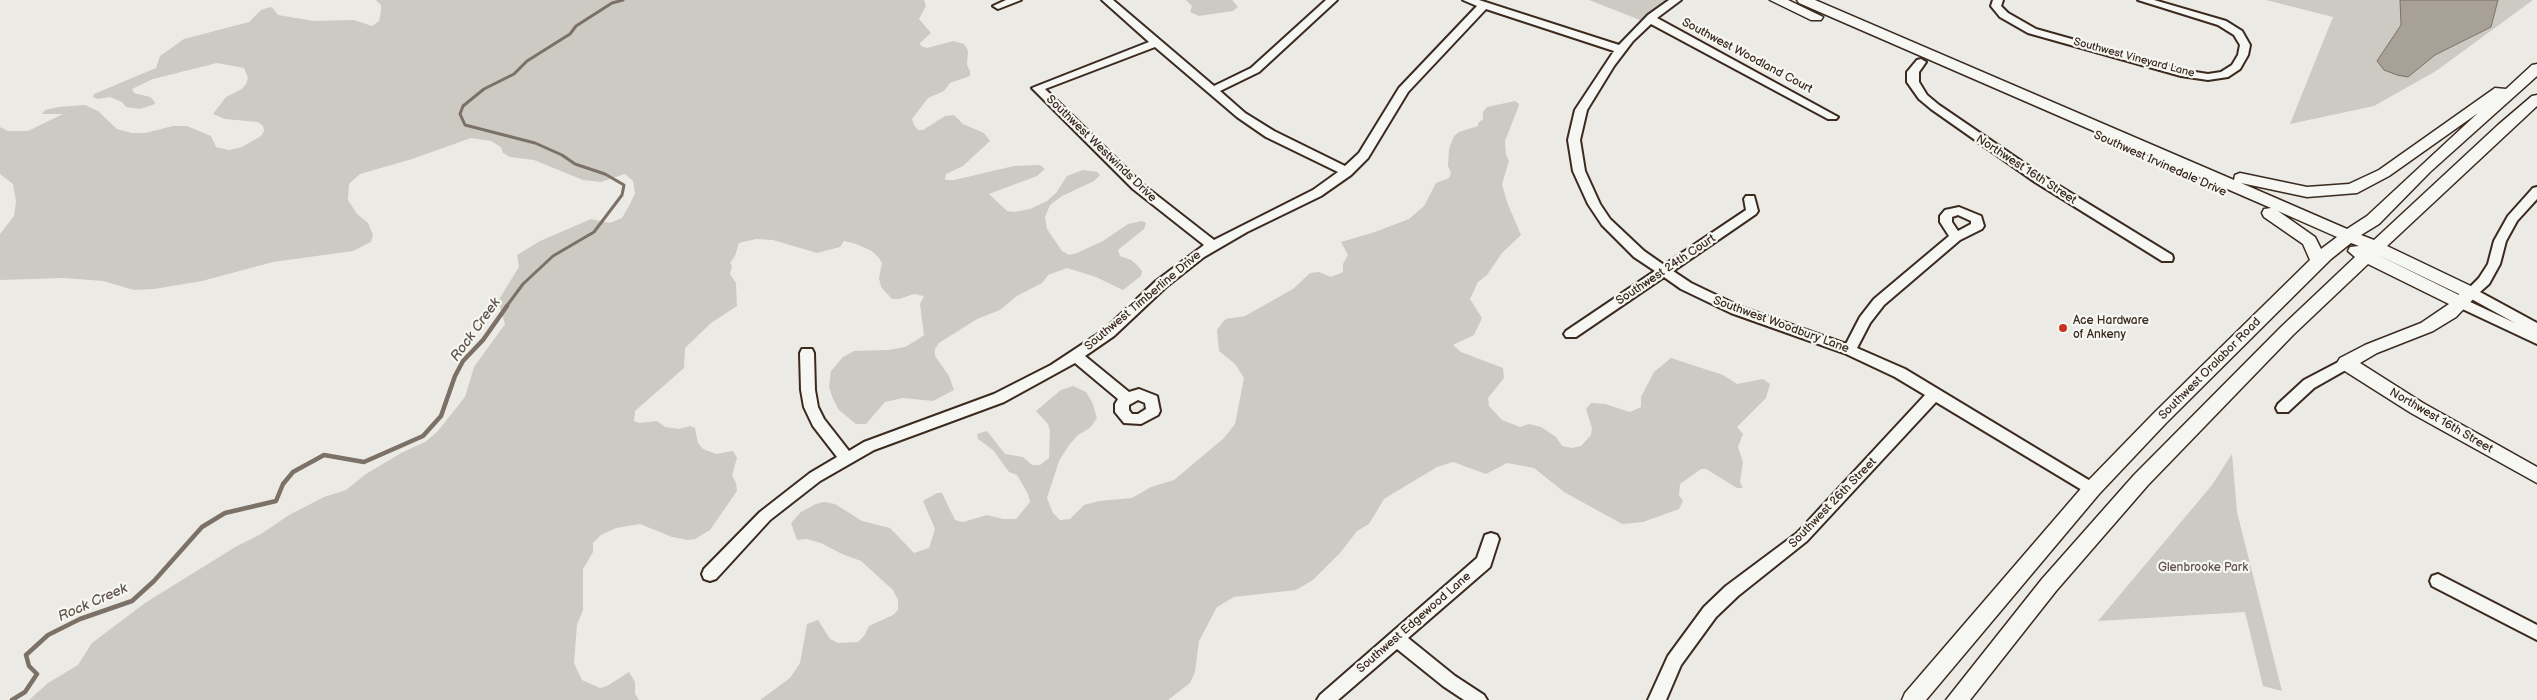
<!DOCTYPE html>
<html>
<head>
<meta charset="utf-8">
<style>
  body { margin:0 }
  canvas { display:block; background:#ebeae5 }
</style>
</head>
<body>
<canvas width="2537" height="700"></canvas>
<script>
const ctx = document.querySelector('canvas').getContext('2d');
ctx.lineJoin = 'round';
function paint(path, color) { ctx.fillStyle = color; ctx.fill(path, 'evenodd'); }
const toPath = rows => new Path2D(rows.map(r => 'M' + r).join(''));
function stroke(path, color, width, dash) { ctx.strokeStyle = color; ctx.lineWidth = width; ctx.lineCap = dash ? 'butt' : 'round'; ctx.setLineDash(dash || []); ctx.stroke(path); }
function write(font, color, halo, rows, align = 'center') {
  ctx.font = font + ' "Balsamiq Sans",sans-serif'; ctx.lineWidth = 4.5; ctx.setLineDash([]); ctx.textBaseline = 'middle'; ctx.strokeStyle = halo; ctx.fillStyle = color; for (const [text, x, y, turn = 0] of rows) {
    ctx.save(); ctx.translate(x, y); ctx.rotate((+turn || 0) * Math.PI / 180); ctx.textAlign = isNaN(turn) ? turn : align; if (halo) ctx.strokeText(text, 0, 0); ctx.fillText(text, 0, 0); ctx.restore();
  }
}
const green = toPath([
  [376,0,924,0,926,6,919,19,931,33,920,43,921,46,927,48,953,41,964,44,968,51,967,65,970,71,970,76,950,83,944,91,928,98,912,119,914,125,918,130,923,130,945,116,954,115,963,124,984,133,990,141,963,166,946,174,945,180,954,180,1014,166,1040,165,1045,169,1037,176,989,194,1007,211,1014,212,1030,209,1047,201,1056,193,1067,176,1083,170,1097,172,1100,175,1094,181,1062,196,1050,205,1045,217,1047,229,1062,251,1069,255,1077,253,1103,241,1128,224,1142,221,1146,223,1144,229,1118,250,1120,256,1131,260,1137,265,1142,271,1141,276,1123,290,1096,277,1067,268,1048,275,1042,283,1017,296,1000,310,977,319,939,343,935,349,935,356,949,376,954,390,933,401,903,398,885,402,866,424,856,424,839,410,833,399,829,387,831,371,843,357,854,351,888,350,905,347,917,340,924,335,920,304,924,296,914,294,899,299,892,299,881,287,879,278,882,263,879,258,872,251,856,244,844,241,840,247,817,253,773,240,756,239,739,243,735,256,730,263,732,266,730,274,736,283,737,306,711,323,685,348,684,368,635,411,634,421,639,423,657,421,665,427,679,429,690,426,695,428,698,443,703,449,716,454,733,451,737,458,732,475,736,483,737,491,710,530,695,539,688,540,672,537,640,524,616,528,601,535,593,543,593,552,583,569,583,610,577,625,574,663,582,680,600,688,607,686,629,672,635,682,635,694,639,700,29,700,48,683,78,665,92,643,145,603,237,546,261,534,289,515,324,497,346,490,366,474,401,453,425,442,437,432,465,397,474,367,505,324,498,301,519,267,517,255,540,241,591,219,610,223,622,218,630,204,635,193,633,181,625,174,601,182,583,180,534,160,510,157,503,153,501,147,491,141,471,138,412,159,360,174,349,184,348,200,357,214,368,223,373,235,371,242,353,251,273,262,202,281,154,289,134,290,103,281,64,278,0,280,0,234,14,216,16,201,13,184,0,174,0,127,8,131,28,131,63,114,42,114,45,110,58,107,85,105,98,111,117,129,132,133,145,133,173,126,187,126,211,136,216,147,229,150,242,147,261,136,264,131,263,126,258,122,225,119,213,114,226,97,242,89,246,84,248,78,244,68,217,63,153,79,132,89,134,93,150,97,154,101,155,104,140,109,126,107,122,102,110,97,98,99,93,97,94,94,156,68,160,56,184,39,249,22,261,10,267,8,272,7,278,15,314,21,354,20,372,26,379,21,381,11,381,5],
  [1186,0,1232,0,1238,7,1233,11,1199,16,1190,12,1192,6],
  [1589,0,1667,0,1640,20],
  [2266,0,2533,0,2436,71,2374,106,2290,124,2333,17],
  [1515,101,1519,104,1518,108,1505,141,1506,154,1509,161,1502,184,1507,202,1521,235,1502,253,1487,275,1478,282,1470,299,1482,318,1474,335,1453,345,1461,352,1503,368,1504,378,1488,398,1489,406,1502,420,1520,427,1529,424,1541,427,1556,437,1562,446,1572,448,1581,446,1591,435,1592,428,1586,409,1591,403,1605,404,1630,412,1641,407,1641,397,1654,372,1671,358,1723,375,1737,384,1763,379,1770,384,1766,398,1737,427,1743,434,1738,447,1743,462,1740,482,1743,488,1737,488,1706,469,1701,469,1680,484,1679,495,1683,501,1679,509,1643,522,1622,524,1564,492,1534,468,1507,463,1486,474,1453,462,1437,467,1384,499,1369,524,1357,531,1340,553,1313,580,1296,590,1234,597,1217,607,1199,641,1195,672,1190,683,1168,700,760,700,790,678,800,663,807,624,818,620,830,639,838,643,858,642,864,636,869,626,893,615,898,610,898,600,893,590,861,561,842,554,821,543,807,539,797,540,791,523,801,512,816,504,824,502,835,504,862,521,890,528,914,553,929,548,935,529,923,501,937,493,942,493,955,520,963,522,987,515,1003,519,1016,519,1030,502,1028,494,1017,475,1009,472,993,450,978,439,977,434,987,431,1005,454,1023,457,1032,465,1040,465,1049,458,1050,431,1048,424,1036,411,1061,390,1073,386,1086,392,1092,402,1097,418,1090,428,1078,435,1069,445,1059,461,1047,498,1053,513,1060,520,1070,519,1084,505,1099,501,1132,498,1151,487,1174,480,1224,438,1235,424,1244,378,1235,364,1219,351,1217,330,1222,323,1226,319,1245,316,1293,289,1310,273,1319,272,1331,277,1343,272,1343,264,1348,255,1341,242,1375,232,1409,219,1424,206,1436,183,1449,178,1451,173,1448,166,1449,149,1454,136,1459,132,1478,126,1478,123,1483,119,1483,112,1487,107],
  [2232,454,2237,512,2282,691,2263,686,2245,612,2098,621,2212,485]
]);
const water = toPath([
  [2400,0,2498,0,2491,27,2435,55,2408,77,2397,75,2384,70,2377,61,2401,25,2400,0]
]);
const streamFar1 = toPath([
  [506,307,523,284,553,256,594,232,622,195,624,185,605,174,575,164,562,155,535,143,465,125,460,114,463,106,484,89,514,74,527,61,570,34,576,26,612,3,623,0]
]);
const stream = toPath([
  [12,700,25,692,37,674,29,666,26,655,48,635,80,619,132,601,154,581,202,527,225,513,276,501,283,484,293,472,324,455,364,462,423,436,441,416,455,376,463,361,483,340,507,306]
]);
const minor = toPath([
  [1006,0,1021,0,998,9,993,6,1006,0],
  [1102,0,1113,0,1214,86,1251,68,1326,0,1337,0,1259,72,1220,91,1245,113,1274,131,1345,166,1359,153,1399,88,1477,6,1463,0,1479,0,1619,45,1648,15,1669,0,1681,0,1657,18,1838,117,1836,119,1828,119,1651,24,1633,41,1614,66,1587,110,1580,140,1585,171,1600,204,1610,219,1644,251,1664,265,1746,210,1744,199,1746,196,1754,196,1758,211,1756,214,1673,271,1691,283,1741,307,1846,344,1860,317,1874,299,1949,236,1940,222,1940,216,1945,210,1959,207,1981,216,1984,226,1982,229,1960,240,1884,305,1870,323,1857,348,1905,369,2097,485,2100,489,2097,493,2092,495,2087,493,1936,402,1807,541,1738,596,1716,617,1681,665,1666,700,1648,700,1668,656,1704,607,1726,586,1797,533,1925,395,1895,377,1844,353,1731,313,1681,289,1664,277,1576,337,1566,337,1564,334,1566,331,1655,271,1634,257,1602,225,1588,204,1573,171,1568,140,1575,110,1614,51,1486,9,1408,92,1368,158,1351,175,1321,196,1247,232,1204,257,1166,287,1114,336,1085,356,1129,392,1139,389,1157,396,1160,411,1158,415,1141,424,1124,423,1115,412,1115,404,1118,399,1075,363,1004,402,874,450,820,481,770,520,716,579,710,581,704,579,702,574,704,569,760,512,810,473,837,457,813,426,804,407,801,390,800,353,802,349,812,349,814,353,815,390,818,407,824,419,849,451,864,442,994,394,1051,365,1104,330,1156,281,1204,245,1133,189,1032,88,1149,42,1102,0],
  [1155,47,1237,117,1266,137,1338,172,1313,190,1214,240,1141,183,1045,89,1155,47],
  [1958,215,1971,221,1971,224,1958,231,1952,222,1952,217,1958,215],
  [1138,400,1145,403,1146,409,1138,414,1132,414,1129,410,1129,405,1138,400],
  [1993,0,2003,0,2001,6,2008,13,2036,29,2182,70,2208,74,2221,72,2232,65,2238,55,2240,45,2234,35,2218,25,2138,0,2154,0,2226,21,2242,31,2250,45,2248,55,2240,69,2228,77,2208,80,2181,76,2028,33,2000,17,1991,6,1993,0],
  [1921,59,1926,62,1919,72,1919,82,1927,95,1939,105,2043,176,2172,255,2173,258,2172,261,2162,261,2035,182,1931,109,1919,99,1907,82,1907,72,1917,60,1921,59],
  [2537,187,2537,199,2517,221,2506,241,2500,264,2489,284,2480,292,2537,323,2537,344,2456,306,2454,303,2456,300,2466,300,2515,323,2466,296,2464,293,2479,278,2488,264,2494,241,2508,216,2533,188,2537,187],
  [2346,358,2353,363,2351,367,2314,388,2288,412,2278,412,2276,408,2278,404,2304,380,2346,358],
  [1491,533,1497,535,1499,539,1490,567,1408,638,1455,676,1484,695,1487,700,1464,700,1443,686,1397,649,1338,700,1317,700,1320,695,1477,558,1485,535,1491,533],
  [2438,574,2537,625,2537,640,2432,586,2430,581,2432,576,2438,574]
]);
const major = toPath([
  [1770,0,1788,0,1823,17,1821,20,1811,20,1770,0],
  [1797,0,1815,0,2234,180,2235,175,2240,173,2307,187,2349,184,2379,170,2495,88,2506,89,2532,65,2537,64,2537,76,2430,172,2379,224,2361,235,2374,240,2498,125,2532,96,2537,95,2537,106,2387,246,2477,289,2479,293,2456,317,2433,331,2377,353,2360,363,2423,403,2537,467,2537,483,2411,413,2340,368,2337,363,2340,358,2365,345,2421,323,2449,304,2368,264,2293,335,2148,485,2056,591,1970,700,1946,700,2042,579,2134,475,2281,327,2355,257,2348,251,2350,247,2359,246,2351,243,2331,259,2166,423,2099,494,1926,700,1902,700,1905,693,2085,484,2154,413,2310,260,2303,244,2264,217,2262,213,2264,209,2271,208,1799,3,1797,0],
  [2478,113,2367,216,2347,229,2241,183,2307,197,2357,193,2389,176,2478,113],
  [2278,211,2337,237,2321,249,2315,237,2278,211],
  [2378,255,2459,294,2459,295,2378,255]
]);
const markers = [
  [2063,328,5,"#c8321e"]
];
const farStreetnames = [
  ["Southwest Vineyard Lane",2134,58,15]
];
const streetNames = [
  ["Southwest Woodland Court",1747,56,28],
  ["Southwest Westwinds Drive",1101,149,44],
  ["Southwest Irvinedale Drive",2160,164,24],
  ["Northwest 16th Street",2026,170,33],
  ["Southwest 24th Court",1666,270,-34],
  ["Southwest Timberline Drive",1143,301,-40],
  ["Southwest Woodbury Lane",1781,325,20],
  ["Southwest Oralabor Road",2210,369,-45],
  ["Northwest 16th Street",2441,421,30],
  ["Southwest 26th Street",1833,503,-46],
  ["Southwest Edgewood Lane",1414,623,-41]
];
const poiNames = [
  ["Ace Hardware",2073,321],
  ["of Ankeny",2073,335]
];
const parkNames = [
  ["Glenbrooke Park",2203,568]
];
const waterNames = [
  ["Rock Creek",476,330,-54],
  ["Rock Creek",93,603,-24]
];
paint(green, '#cdcac4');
paint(water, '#a8a198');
stroke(water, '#7c7167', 1);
stroke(streamFar1, '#7c7167', 3);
stroke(stream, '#7c7167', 4.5);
stroke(minor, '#3b2a1e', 4);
stroke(major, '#3b2a1e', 3);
paint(minor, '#f6f6f2');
paint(major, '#f6f6f2');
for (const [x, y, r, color] of markers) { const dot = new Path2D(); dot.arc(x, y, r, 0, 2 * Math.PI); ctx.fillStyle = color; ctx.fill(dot); stroke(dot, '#f6f6f2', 2); }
write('11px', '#3b2a1e', '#f6f6f2', farStreetnames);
write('12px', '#3b2a1e', '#f6f6f2', streetNames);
write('12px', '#3b2a1e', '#f6f6f2', poiNames, 'left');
write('12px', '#605248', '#f6f6f2', parkNames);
write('italic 14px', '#615449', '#f6f6f2', waterNames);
</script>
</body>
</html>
